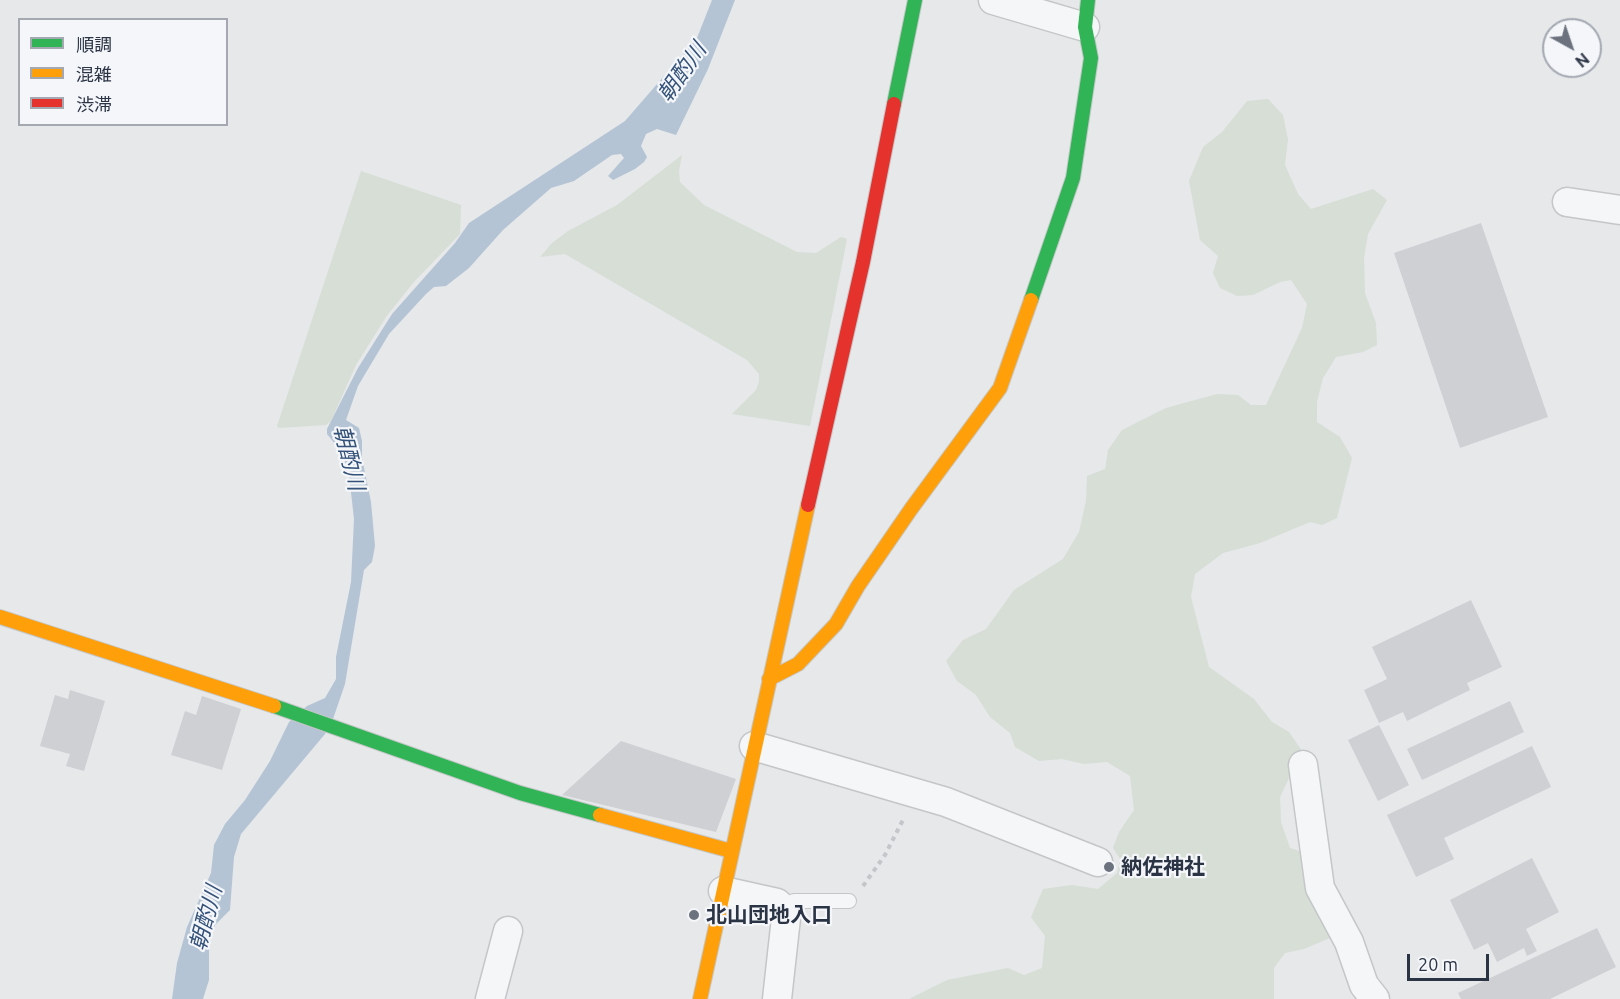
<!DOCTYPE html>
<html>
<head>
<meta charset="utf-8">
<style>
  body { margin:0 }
  #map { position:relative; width:1620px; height:999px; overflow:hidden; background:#e6e8ea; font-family:Ubuntu,"Noto Sans JP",sans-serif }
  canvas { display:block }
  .legend { position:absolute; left:18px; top:18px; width:210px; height:108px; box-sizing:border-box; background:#f4f6f9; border:2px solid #a4a8b1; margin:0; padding:8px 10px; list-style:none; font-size:18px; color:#2b3445 }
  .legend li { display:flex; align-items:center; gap:12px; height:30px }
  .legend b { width:30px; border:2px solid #a4a8b1 }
  .north { position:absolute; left:1542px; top:18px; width:60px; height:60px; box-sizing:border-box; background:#f4f6f9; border:2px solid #a4a8b1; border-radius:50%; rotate:140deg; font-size:16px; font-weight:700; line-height:24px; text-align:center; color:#2b3445 }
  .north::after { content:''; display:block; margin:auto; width:21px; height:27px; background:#6c737f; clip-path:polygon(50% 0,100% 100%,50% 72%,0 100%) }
  .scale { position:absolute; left:1407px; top:954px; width:82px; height:27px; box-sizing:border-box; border:3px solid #2b3445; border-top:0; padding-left:8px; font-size:18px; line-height:21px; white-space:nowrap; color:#2b3445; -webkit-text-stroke:4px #f4f6f9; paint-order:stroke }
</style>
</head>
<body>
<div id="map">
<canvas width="1620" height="999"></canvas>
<ul class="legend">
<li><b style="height:8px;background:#30b455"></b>順調</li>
<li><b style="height:8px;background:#ff9f0a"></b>混雑</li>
<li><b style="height:8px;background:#e5322d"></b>渋滞</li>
</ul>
<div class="north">N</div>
<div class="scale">20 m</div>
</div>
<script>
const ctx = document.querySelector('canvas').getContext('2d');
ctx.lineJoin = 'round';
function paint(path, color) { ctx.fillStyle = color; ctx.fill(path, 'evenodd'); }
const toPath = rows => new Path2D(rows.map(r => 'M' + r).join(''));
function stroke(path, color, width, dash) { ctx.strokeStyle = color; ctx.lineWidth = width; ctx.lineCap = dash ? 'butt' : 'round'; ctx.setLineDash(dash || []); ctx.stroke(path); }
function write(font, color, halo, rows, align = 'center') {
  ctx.font = font + ' Ubuntu,"Noto Sans JP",sans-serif'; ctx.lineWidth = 4.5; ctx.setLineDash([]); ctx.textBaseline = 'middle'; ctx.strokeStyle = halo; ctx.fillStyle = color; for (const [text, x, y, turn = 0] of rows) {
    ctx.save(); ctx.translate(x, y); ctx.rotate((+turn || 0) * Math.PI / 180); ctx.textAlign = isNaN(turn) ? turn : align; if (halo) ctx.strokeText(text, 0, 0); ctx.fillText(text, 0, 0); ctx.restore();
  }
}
const green = toPath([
  [1268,99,1283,115,1288,139,1285,165,1298,194,1311,209,1373,189,1387,200,1368,234,1364,258,1365,293,1376,323,1377,345,1363,352,1336,357,1323,378,1317,402,1317,422,1340,437,1352,458,1337,518,1322,525,1310,522,1260,543,1223,553,1195,574,1191,597,1209,667,1254,699,1272,722,1289,732,1302,751,1280,797,1281,822,1290,848,1305,853,1330,938,1304,949,1285,953,1274,968,1274,999,909,999,947,980,1008,968,1024,975,1042,968,1045,936,1031,917,1043,889,1072,885,1098,889,1117,873,1120,859,1113,848,1119,832,1134,810,1130,776,1107,762,1084,764,1062,759,1039,761,1015,747,1010,733,990,717,976,695,957,681,946,661,963,640,986,629,1014,590,1063,559,1079,532,1086,501,1087,476,1105,469,1108,450,1122,430,1166,408,1217,394,1238,395,1251,405,1266,405,1302,328,1307,304,1291,280,1280,282,1253,295,1237,296,1220,288,1213,273,1218,256,1200,240,1189,181,1203,147,1222,132,1247,101],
  [682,155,679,171,680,182,704,205,797,252,816,253,841,237,847,239,810,426,732,414,756,390,759,382,759,374,747,360,565,254,540,257,552,243,568,231,617,205],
  [361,171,461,205,460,234,413,283,386,317,356,365,331,421,326,425,279,428,277,426]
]);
const water = toPath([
  [712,0,735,0,708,69,676,135,657,129,646,134,641,146,647,157,644,162,635,169,613,180,608,176,624,158,621,154,612,155,574,181,551,188,503,230,469,268,446,286,434,287,426,294,389,334,358,386,346,420,359,428,362,441,362,458,371,502,375,546,372,562,364,570,345,684,333,719,325,734,241,834,234,857,230,910,215,925,209,940,209,980,203,999,172,999,177,963,187,927,211,873,214,845,225,824,245,800,270,761,289,722,307,706,325,698,336,679,336,657,351,582,354,519,349,475,339,449,327,434,327,429,358,368,392,314,455,243,469,223,625,121,697,38]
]);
const building = toPath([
  [1481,223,1548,417,1460,448,1394,253],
  [1471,600,1502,667,1467,683,1470,690,1407,721,1403,712,1379,723,1364,690,1387,679,1372,647],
  [70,690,105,701,84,771,66,766,70,754,40,746,55,695,68,699],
  [202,696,241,709,222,770,171,755,185,711,196,715],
  [1510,701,1524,732,1422,780,1407,749],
  [1379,725,1409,785,1378,801,1348,740],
  [621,741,736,779,716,832,562,795],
  [1532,746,1551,787,1444,838,1454,859,1416,877,1387,815],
  [1532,858,1559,912,1526,929,1537,951,1527,956,1524,948,1497,962,1488,943,1474,950,1450,900],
  [1597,928,1616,967,1550,999,1461,999,1458,993]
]);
const path = toPath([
  [863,886,885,855,904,818]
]);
const lane = toPath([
  [781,906,794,901,849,901]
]);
const street = toPath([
  [993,0,1085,27],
  [1567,202,1620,210],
  [754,746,946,802,1098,862],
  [1303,765,1320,888,1349,942,1364,985,1375,999],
  [723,891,777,903,784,910,786,918,777,999],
  [490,999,508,931]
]);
const fast = toPath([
  [894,104,915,0],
  [1031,300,1073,178,1091,58,1085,27,1088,0],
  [274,706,520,793,600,815]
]);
const slow = toPath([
  [0,617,274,706],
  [769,679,798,664,836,624,858,586,911,509,1000,388,1031,300],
  [600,815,731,851],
  [700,999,808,505]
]);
const jam = toPath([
  [808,505,863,262,894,104]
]);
const markers = [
  [1109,867,6,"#6c737f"],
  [694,915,6,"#6c737f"]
];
const poiNames = [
  ["納佐神社",1121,867],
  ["北山団地入口",706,915]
];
const waterNames = [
  ["朝酌川",682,72,-55],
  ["朝酌川",349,458,76],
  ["朝酌川",206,918,-75]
];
paint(green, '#d6ded6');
paint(water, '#b4c4d5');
paint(building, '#ced0d3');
stroke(lane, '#c4c6c8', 16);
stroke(street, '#c4c6c8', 31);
stroke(fast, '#c4c6c8', 16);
stroke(slow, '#c4c6c8', 16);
stroke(jam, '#c4c6c8', 16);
stroke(path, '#c5c6ca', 4, [4.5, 4.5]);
stroke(lane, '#f5f6f7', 14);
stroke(street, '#f5f6f7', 28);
stroke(fast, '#30b455', 14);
stroke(slow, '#ff9f0a', 14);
stroke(jam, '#e5322d', 14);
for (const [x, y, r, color] of markers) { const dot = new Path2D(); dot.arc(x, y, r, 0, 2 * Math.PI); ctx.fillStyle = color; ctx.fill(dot); stroke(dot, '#f4f6f9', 2); }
write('bold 21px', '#2b3445', '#f4f6f9', poiNames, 'left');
write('italic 22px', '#34527a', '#f4f6f9', waterNames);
</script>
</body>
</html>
